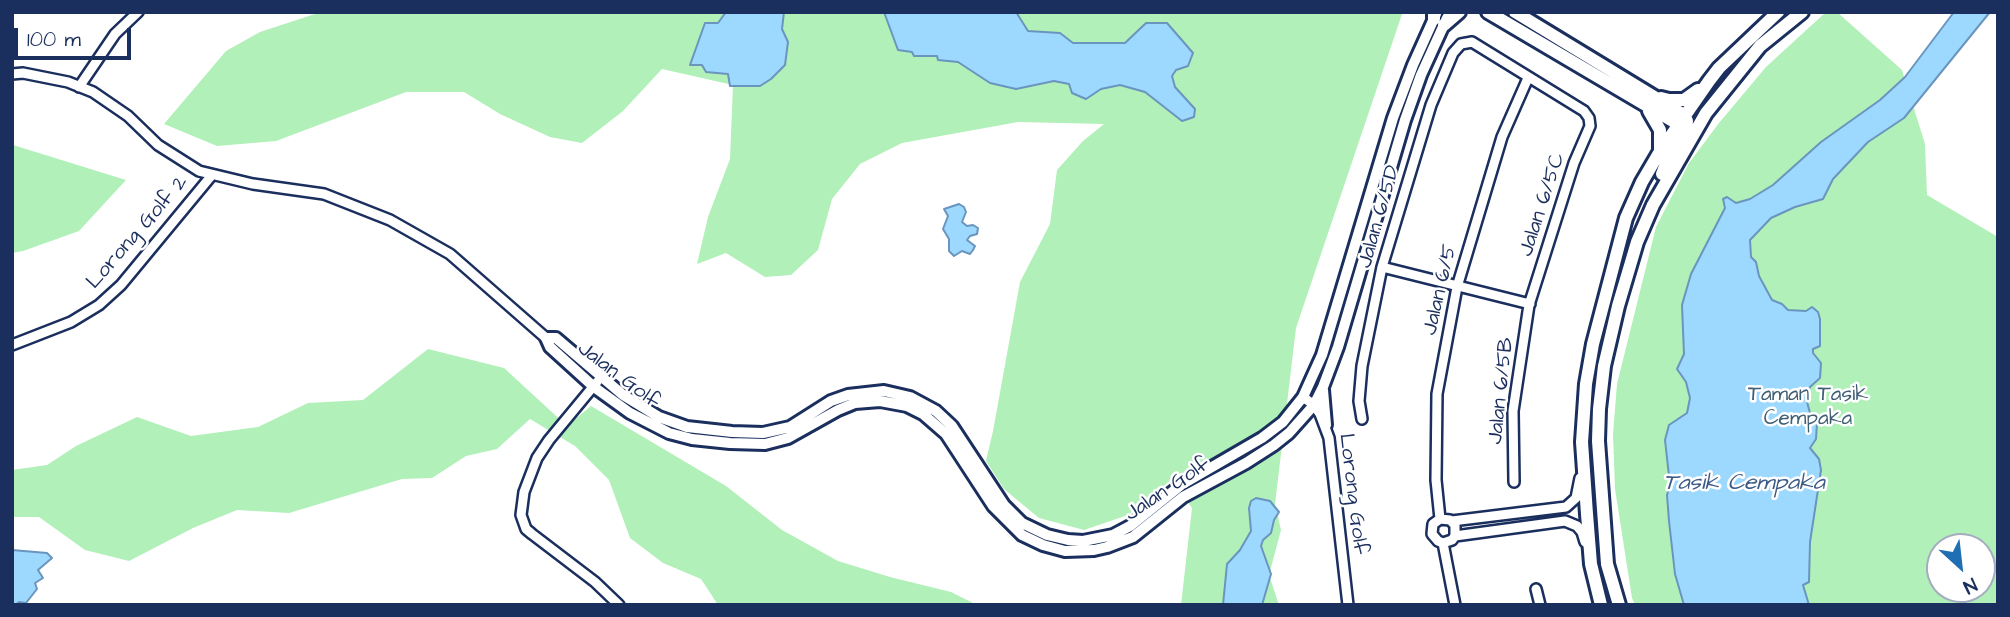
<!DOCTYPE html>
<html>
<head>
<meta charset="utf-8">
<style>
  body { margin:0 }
  #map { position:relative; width:2010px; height:617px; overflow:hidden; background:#fff; font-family:"Architects Daughter",sans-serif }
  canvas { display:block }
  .frame { position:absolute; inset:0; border:14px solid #1b2f5e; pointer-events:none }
  .north { position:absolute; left:1926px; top:533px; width:70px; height:70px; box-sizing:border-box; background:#fff; border:2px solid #a4acbf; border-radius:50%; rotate:153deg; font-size:19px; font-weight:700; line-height:28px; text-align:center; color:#1b2f5e }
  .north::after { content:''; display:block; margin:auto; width:24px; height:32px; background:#1f6fb2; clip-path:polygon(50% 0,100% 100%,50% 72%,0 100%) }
  .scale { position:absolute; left:14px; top:28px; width:117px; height:32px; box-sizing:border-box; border:4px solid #1b2f5e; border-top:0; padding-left:9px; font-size:21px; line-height:24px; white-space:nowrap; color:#1b2f5e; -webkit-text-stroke:5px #fff; paint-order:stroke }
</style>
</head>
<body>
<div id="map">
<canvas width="2010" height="617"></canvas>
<div class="frame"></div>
<div class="north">N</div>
<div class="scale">100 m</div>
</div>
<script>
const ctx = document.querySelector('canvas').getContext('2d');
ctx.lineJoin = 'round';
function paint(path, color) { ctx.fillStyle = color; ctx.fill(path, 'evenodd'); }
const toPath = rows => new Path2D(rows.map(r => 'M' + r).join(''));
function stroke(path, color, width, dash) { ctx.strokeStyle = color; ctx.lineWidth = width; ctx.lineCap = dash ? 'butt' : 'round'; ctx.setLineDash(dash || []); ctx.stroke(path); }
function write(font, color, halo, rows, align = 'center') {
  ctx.font = font + ' "Architects Daughter",sans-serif'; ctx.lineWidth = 5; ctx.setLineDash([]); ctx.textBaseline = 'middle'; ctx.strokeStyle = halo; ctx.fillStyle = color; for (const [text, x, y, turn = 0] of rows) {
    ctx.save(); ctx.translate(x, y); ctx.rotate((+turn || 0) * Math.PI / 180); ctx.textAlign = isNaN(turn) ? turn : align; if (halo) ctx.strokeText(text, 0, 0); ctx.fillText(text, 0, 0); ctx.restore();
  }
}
const green = toPath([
  [321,12,1400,12,1402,14,1296,328,1275,504,1281,530,1269,575,1279,605,1181,605,1192,508,1172,479,1128,515,1084,530,1039,518,1004,489,986,461,993,431,1020,282,1050,224,1057,170,1083,141,1104,124,1018,122,902,143,860,164,832,199,818,250,791,275,765,277,726,253,697,264,708,217,730,159,733,85,662,69,623,111,582,143,550,137,500,114,464,92,406,92,276,141,217,146,164,124,226,51,260,32],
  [1826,12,1837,12,1902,70,1925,144,1927,195,1998,237,1998,605,1635,605,1632,598,1615,489,1613,434,1617,384,1656,227,1689,163,1719,123,1766,67],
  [1940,547,1982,547,1982,589,1940,589],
  [12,145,13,145,126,180,79,231,23,251,12,253],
  [428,349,504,368,567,426,591,406,726,486,782,530,838,561,890,577,951,592,977,605,718,605,701,579,663,563,630,538,609,480,575,446,530,419,497,449,466,456,432,478,402,479,289,513,237,510,193,528,129,561,85,550,39,517,12,517,12,470,47,465,76,446,137,417,191,436,258,427,308,403,363,400]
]);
const water = toPath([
  [726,12,784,12,782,29,788,42,785,65,771,79,760,86,730,86,728,74,706,72,702,65,690,65,705,23,718,23,726,12],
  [884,12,1016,12,1028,31,1060,33,1073,43,1125,43,1146,23,1167,23,1193,53,1188,66,1176,70,1172,76,1175,87,1195,109,1194,117,1182,121,1145,92,1120,85,1101,89,1086,99,1072,93,1069,84,1054,81,1016,89,990,83,958,62,938,60,937,56,914,56,912,52,898,50,884,12],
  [1954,12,1990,12,1904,118,1868,142,1833,179,1823,199,1795,207,1771,218,1750,240,1751,257,1756,262,1759,276,1772,300,1782,304,1788,310,1806,311,1812,307,1818,312,1820,319,1820,346,1813,349,1813,353,1821,363,1820,378,1810,387,1806,398,1810,413,1817,423,1816,439,1810,448,1819,459,1821,470,1810,542,1809,582,1803,585,1809,605,1684,605,1675,574,1669,521,1667,495,1670,485,1665,440,1669,425,1687,413,1690,398,1686,382,1677,369,1684,354,1682,305,1691,274,1725,208,1723,199,1727,197,1736,203,1750,199,1773,185,1821,142,1880,100,1905,77,1954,12],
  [959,204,964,207,966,212,962,222,967,226,973,225,978,228,977,234,970,236,967,240,975,246,973,250,970,254,962,251,954,256,949,251,949,239,943,229,948,216,944,209,959,204],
  [1256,498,1270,501,1279,512,1274,520,1271,533,1263,540,1261,546,1271,574,1262,605,1223,605,1227,564,1240,550,1251,531,1249,508,1251,501,1256,498],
  [12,550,47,553,52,558,38,570,43,578,35,583,37,589,26,603,19,602,15,605,12,605,12,550]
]);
const minor = toPath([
  [12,74,23,73,68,82,93,92,128,116,158,145,199,171,253,184,324,194,390,220,450,254,546,338],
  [79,87,115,34,138,12],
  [1382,267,1530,304],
  [12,345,71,322,99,305,121,285,212,175],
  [597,382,549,440,537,458,524,492,521,515,526,529,532,534,595,582,619,605],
  [1303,397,1314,405,1320,414,1329,438,1348,605],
  [1362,419,1359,401,1362,366,1382,267,1431,105,1453,53,1461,44,1472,42,1584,111,1589,118,1590,126,1574,163,1529,305,1513,411,1514,482],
  [1440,519,1436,480,1437,394,1457,287,1502,137,1528,78],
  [1452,521,1566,507,1576,498,1580,478],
  [1455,536,1455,525,1450,520,1440,519,1433,524,1432,534,1438,541,1443,543,1452,540,1455,536,1565,521,1577,526,1582,532,1585,542],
  [1443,543,1455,605],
  [1536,589,1540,605]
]);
const tertiary = toPath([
  [1436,14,1413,65,1393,118,1322,355,1303,397,1283,422,1262,438,1181,485,1130,526,1113,535,1083,541,1068,540,1047,535,1022,523,1004,505,952,426,936,411,910,397,884,391,848,395,831,401,790,427,763,433,732,432,687,427,659,417,623,395,556,338,546,338,550,347,594,387,630,413,669,433,692,439,730,443,765,444,788,438,838,410,855,403,880,401,907,406,923,414,946,434,993,506,1022,535,1043,545,1065,551,1094,550,1107,547,1133,537,1183,497,1246,463,1274,445,1289,433,1314,405,1323,387,1338,347,1405,120,1421,75,1447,18],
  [1323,390,1326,425]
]);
const secondary = toPath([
  [1488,12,1678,124],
  [1515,12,1684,115,1687,121,1686,129,1668,159,1662,174],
  [1434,19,1434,12],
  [1444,25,1459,12],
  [1661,98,1669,100,1684,100,1698,90],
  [1649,111,1660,130,1660,149],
  [1601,605,1591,564,1587,514,1582,442,1586,384,1593,344,1626,218,1642,182,1659,153,1709,81,1719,68,1778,12],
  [1619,605,1607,564,1598,441,1599,409,1604,366,1618,306,1637,242,1653,205,1706,113,1760,46,1802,12]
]);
const streetNames = [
  ["Jalan 6/5C",1543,205,-72],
  ["Jalan 6/5D",1380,217,-74],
  ["Lorong Golf 2",138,233,-49],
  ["Jalan 6/5",1441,290,-77],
  ["Jalan Golf",618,376,37],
  ["Jalan 6/5B",1502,391,-84],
  ["Jalan Golf",1168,490,-34],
  ["Lorong Golf",1352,494,83]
];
const parkNames = [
  ["Taman Tasik",1808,396],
  ["Cempaka",1808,420]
];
const waterNames = [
  ["Tasik Cempaka",1744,484]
];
paint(green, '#b1f0b8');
paint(water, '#9dd9fe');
stroke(water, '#6995be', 2);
stroke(minor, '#1b2f5e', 14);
stroke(tertiary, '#1b2f5e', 16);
stroke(secondary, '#1b2f5e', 18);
stroke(minor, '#fff', 9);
stroke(tertiary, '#fff', 10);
stroke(secondary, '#fff', 12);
write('21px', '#1b2f5e', '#fff', streetNames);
write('21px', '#405f74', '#fff', parkNames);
write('italic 23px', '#3c5a86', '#fff', waterNames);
</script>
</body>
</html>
